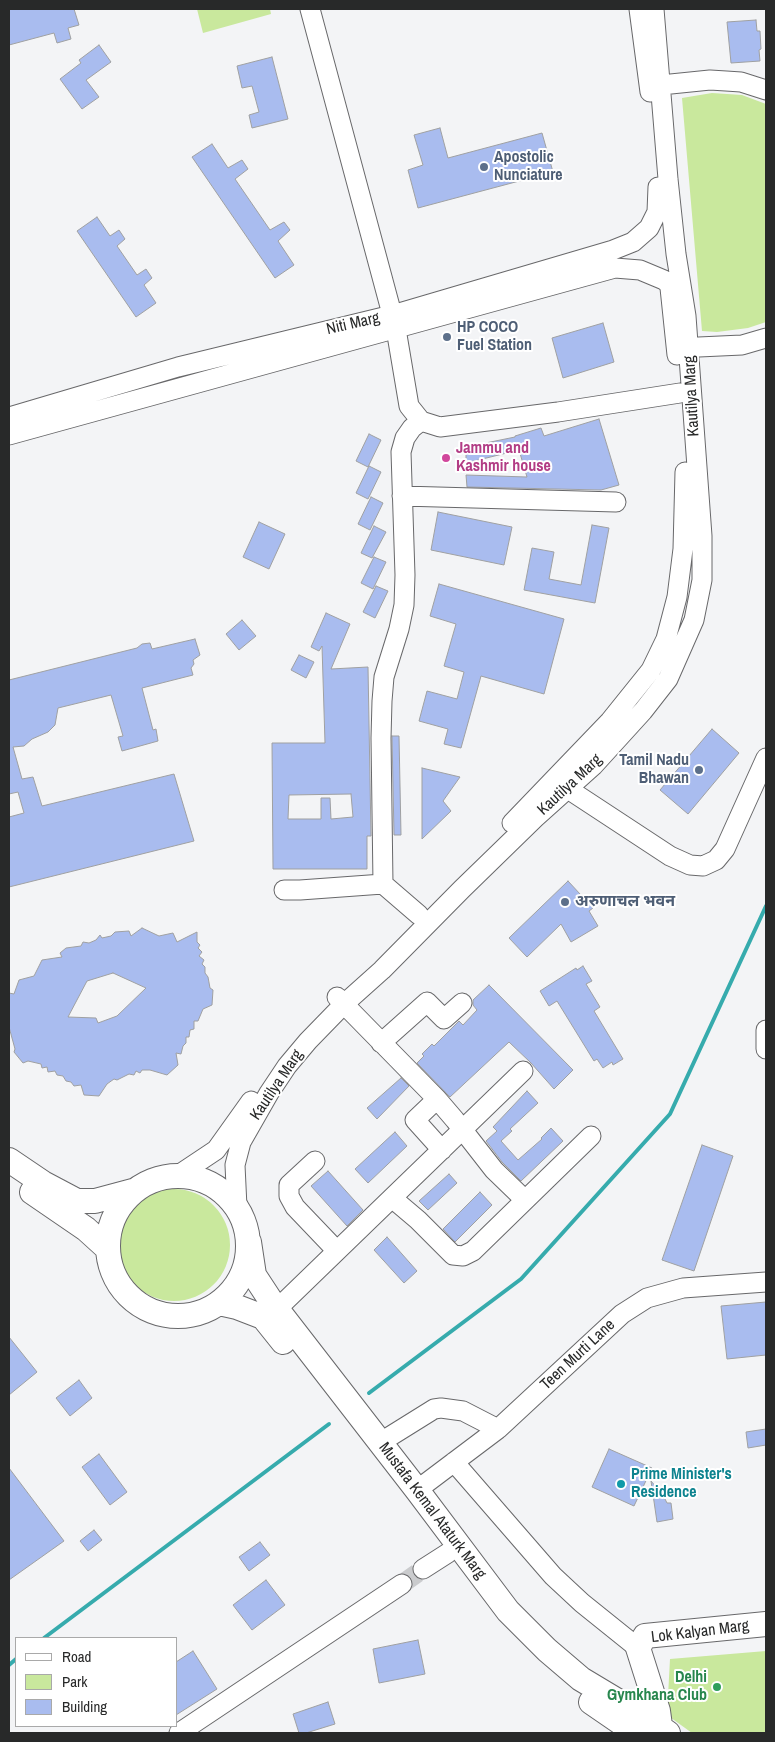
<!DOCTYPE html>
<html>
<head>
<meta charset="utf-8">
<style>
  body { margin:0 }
  #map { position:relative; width:775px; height:1742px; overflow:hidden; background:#f3f4f6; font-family:"Archivo Narrow",sans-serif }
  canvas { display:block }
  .frame { position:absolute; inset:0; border:10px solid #282929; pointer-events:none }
  .legend { position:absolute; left:15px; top:1637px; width:162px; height:90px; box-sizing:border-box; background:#fff; border:1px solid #a9a9a9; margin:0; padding:6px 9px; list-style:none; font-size:15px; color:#282929 }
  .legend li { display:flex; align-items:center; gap:10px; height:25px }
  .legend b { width:25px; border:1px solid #a9a9a9 }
</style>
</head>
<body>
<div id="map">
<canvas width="775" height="1742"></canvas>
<div class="frame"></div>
<ul class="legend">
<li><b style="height:6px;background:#fff"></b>Road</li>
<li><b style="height:14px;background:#c9e89d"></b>Park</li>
<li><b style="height:14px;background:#a9bcef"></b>Building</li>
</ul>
</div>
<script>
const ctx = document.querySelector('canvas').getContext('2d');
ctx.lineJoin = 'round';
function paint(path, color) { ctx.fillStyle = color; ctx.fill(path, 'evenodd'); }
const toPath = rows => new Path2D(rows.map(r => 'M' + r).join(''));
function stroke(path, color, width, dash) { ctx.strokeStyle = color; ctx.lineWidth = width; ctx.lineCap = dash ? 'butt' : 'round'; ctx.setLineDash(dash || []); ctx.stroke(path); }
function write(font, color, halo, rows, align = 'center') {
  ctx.font = font + ' "Archivo Narrow","Noto Sans Devanagari",sans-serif'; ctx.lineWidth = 4; ctx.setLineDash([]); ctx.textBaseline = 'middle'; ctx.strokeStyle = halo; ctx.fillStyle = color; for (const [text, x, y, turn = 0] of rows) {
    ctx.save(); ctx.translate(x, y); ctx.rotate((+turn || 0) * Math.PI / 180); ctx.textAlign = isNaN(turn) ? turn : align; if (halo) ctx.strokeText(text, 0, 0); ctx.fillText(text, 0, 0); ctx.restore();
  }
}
const green = toPath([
  [197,9,270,9,271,14,203,33],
  [712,93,742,95,766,104,766,322,748,328,717,332,702,331,682,98],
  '118 1245a56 56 0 1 1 112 0a56 56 0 1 1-112 0Z',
  [766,1651,766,1733,692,1733,667,1715,670,1659]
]);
const stream = toPath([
  [369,1393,521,1279,670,1114,766,906],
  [44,1638,329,1424],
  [9,1665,16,1659]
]);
const building = toPath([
  [9,9,74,9,79,25,68,28,71,39,57,43,54,33,9,45,9,9],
  [756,20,757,31,760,31,761,49,759,50,760,61,731,63,727,22,756,20],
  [99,45,111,62,86,80,99,97,82,109,60,79,81,63,79,60,99,45],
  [272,57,288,119,252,128,249,115,259,112,252,86,242,88,237,66,272,57],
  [440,128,448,158,542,133,553,172,418,208,408,170,423,165,414,135,440,128],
  [212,144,228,168,242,160,248,169,235,179,270,230,284,222,290,230,278,241,294,265,275,278,192,157,212,144],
  [97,217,110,236,119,230,125,239,117,246,137,275,146,269,152,278,144,285,156,303,136,317,77,231,97,217],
  [603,323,614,362,563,378,552,338,603,323],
  [599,419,619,485,601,490,467,487,466,475,527,477,519,450,466,463,466,447,515,437,515,436,541,428,544,436,599,419],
  [369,434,381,440,368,467,356,461,369,434],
  [369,466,381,472,368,499,356,493,369,466],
  [371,497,383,503,370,530,358,524,371,497],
  [438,512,512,527,504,565,431,550,438,512],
  [259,522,285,534,269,569,243,557,259,522],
  [592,525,609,528,595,603,524,590,532,548,554,552,549,579,581,585,592,525],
  [374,526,386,532,372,558,361,553,374,526],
  [374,557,386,562,373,589,361,583,374,557],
  [439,584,564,619,544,694,481,676,461,748,444,744,448,729,419,721,427,691,457,699,464,672,444,666,456,624,430,616,439,584],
  [376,586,388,591,375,618,363,612,376,586],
  [326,613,350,624,331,669,368,667,371,836,367,836,367,869,273,869,272,743,325,743,322,646,319,651,311,647,326,613],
  [351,794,353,817,331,819,330,798,321,798,321,819,288,819,289,795,351,794],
  [242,620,256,636,239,650,226,634,242,620],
  [195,639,200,655,193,660,194,664,191,668,193,675,142,688,153,730,156,729,158,741,122,751,118,737,123,736,111,695,58,708,55,725,48,732,32,739,24,746,13,747,22,779,33,777,42,806,174,774,194,841,9,887,9,817,24,813,18,792,9,794,9,680,137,648,142,644,150,643,152,649,195,639],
  [299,655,314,662,306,678,291,670,299,655],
  [712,729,739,753,688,814,660,790,712,729],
  [392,736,399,736,401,835,394,835,392,736],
  [422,768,460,777,443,801,451,811,422,839,422,768],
  [568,881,593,908,589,911,598,926,571,942,561,924,527,957,509,938,568,881],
  [142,928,159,936,173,933,177,942,197,932,197,942,200,945,198,948,202,952,199,956,204,960,202,964,205,967,205,973,208,977,210,988,213,990,212,1005,203,1009,198,1021,194,1021,194,1029,190,1030,189,1037,186,1037,186,1043,183,1046,181,1054,176,1053,178,1065,167,1075,150,1070,142,1070,140,1073,136,1071,134,1075,129,1074,117,1080,114,1079,107,1084,99,1096,84,1095,81,1085,74,1086,71,1082,66,1081,63,1076,57,1075,55,1071,48,1072,47,1067,42,1068,41,1064,28,1061,23,1063,14,1052,15,1049,9,1027,9,993,14,994,19,980,34,976,42,960,62,957,60,953,66,948,81,946,83,942,89,943,96,940,100,935,102,938,111,936,115,932,129,931,131,936,142,928],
  [113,973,146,988,117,1016,98,1023,96,1018,68,1017,87,981,113,973],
  [583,966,592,981,586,984,600,1007,594,1011,623,1059,613,1065,612,1062,603,1068,597,1059,594,1061,557,1001,549,1006,540,991,576,968,577,970,583,966],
  [489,985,573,1070,554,1089,531,1063,509,1042,450,1097,417,1063,424,1056,422,1054,432,1044,434,1046,459,1021,463,1025,477,1010,473,1005,473,1000,489,985],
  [401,1078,409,1086,377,1119,367,1108,401,1078],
  [527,1091,538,1103,510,1129,512,1131,501,1141,518,1160,542,1139,541,1138,551,1128,563,1141,521,1181,502,1162,486,1141,497,1131,493,1127,527,1091],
  [395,1132,407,1146,368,1183,355,1169,395,1132],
  [702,1145,733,1156,694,1271,662,1260,702,1145],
  [328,1171,363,1210,347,1226,311,1186,328,1171],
  [449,1174,457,1183,428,1210,419,1201,449,1174],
  [480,1192,492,1205,455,1242,443,1229,480,1192],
  [387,1237,417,1271,404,1283,374,1250,387,1237],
  [766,1302,766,1355,727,1359,721,1306,766,1302],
  [9,1337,37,1372,9,1395,9,1337],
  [79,1380,92,1398,70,1416,56,1398,79,1380],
  [766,1429,766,1445,748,1448,746,1432,766,1429],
  [609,1449,652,1468,634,1506,592,1487,609,1449],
  [99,1454,127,1492,110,1505,82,1467,99,1454],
  [9,1468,64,1541,9,1580,9,1468],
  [651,1481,663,1495,667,1503,671,1503,673,1519,657,1522,651,1481],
  [94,1530,102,1540,88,1551,80,1541,94,1530],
  [260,1542,270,1555,249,1571,239,1557,260,1542],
  [266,1580,285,1605,252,1630,233,1605,266,1580],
  [418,1640,425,1674,379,1683,373,1649,418,1640],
  [193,1651,217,1689,176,1715,176,1662,193,1651],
  [328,1702,335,1724,306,1733,299,1733,293,1714,328,1702]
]);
const minorTunnel = toPath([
  [402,1584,423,1569]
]);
const minor = toPath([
  [310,9,396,329,409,406,421,421,440,427,558,412,680,393],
  [639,9,650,92],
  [649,85,661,85,710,80,726,81,741,82,766,90],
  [670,288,677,355],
  [677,348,742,345,766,338],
  [9,417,178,367,392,315,613,250,633,242,649,228,657,212,658,187],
  [9,435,615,268,640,270,664,280,670,285],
  [402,496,616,502],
  [568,789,670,856,690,865,703,866,716,860,725,849,766,758],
  [512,823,610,721,651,670,666,639,677,597,683,549,685,472],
  [284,890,300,890,383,884],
  [419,915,383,884,381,738,382,701,384,677,399,629,404,605,405,575,401,452,405,438,412,428,421,421],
  [337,997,437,1099,455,1120,494,1170,525,1200],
  [766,1030,766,1049],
  [381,1043,427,1002,444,1019,462,1003],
  [437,1099,415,1120,442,1150],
  [315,1161,289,1185,289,1196,295,1207,337,1251],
  [177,1176,216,1150,251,1101],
  [392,1198,418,1220,453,1255,463,1256,473,1251,591,1136],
  [237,1207,235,1165,241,1142,269,1093,287,1066,308,1041,344,1004,382,970,462,889,535,818,593,766,643,711,668,679,694,620,702,580,702,536,686,316,676,254,668,179,654,9],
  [277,1309,523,1071],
  [381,1442,434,1409,441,1408,463,1411,498,1429],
  [454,1462,553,1576,582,1603,638,1648],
  [417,1490,498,1429,622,1314,647,1298,683,1288,766,1282],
  [423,1569,448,1553],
  [179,1733,402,1584]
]);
const major = toPath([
  [9,1160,43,1183,77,1201,95,1201,136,1190],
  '108 1246a70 70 0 1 1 140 0a70 70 0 1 1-140 0Z',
  [32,1192,86,1229,108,1249],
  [249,1242,254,1275,273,1304,417,1490,508,1611,547,1650,581,1679,651,1721,668,1733],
  [219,1303,237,1307,263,1317,283,1342],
  [591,1702,636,1733],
  [661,1733,658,1711,638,1648,645,1636,766,1624]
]);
const markers = [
  [484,167,5,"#5c6f8a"],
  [447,337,5,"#5c6f8a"],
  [446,458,5,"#d1479c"],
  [699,770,5,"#5c6f8a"],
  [565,902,5,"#5c6f8a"],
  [621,1484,5,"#0f9aa8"],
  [717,1687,5,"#2e9e5b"]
];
const serviceNames = [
  ["Apostolic",494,158],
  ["Nunciature",494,176],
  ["HP COCO",457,328],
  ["Fuel Station",457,346],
  ["Tamil Nadu",689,761,"right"],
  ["Bhawan",689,779,"right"],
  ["अरुणाचल भवन",575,902]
];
const streetNames = [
  ["Niti Marg",353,324,-13],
  ["Kautilya Marg",692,396,-93],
  ["Kautilya Marg",570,785,-43],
  ["Kautilya Marg",277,1085,-56],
  ["Teen Murti Lane",578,1355,-43],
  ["Mustafa Kemal Ataturk Marg",432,1511,53],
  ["Lok Kalyan Marg",700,1632,-7]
];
const hotelNames = [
  ["Jammu and",456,449],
  ["Kashmir house",456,467]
];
const cultureNames = [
  ["Prime Minister's",631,1475],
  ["Residence",631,1493]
];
const leisureNames = [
  ["Delhi",707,1678],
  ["Gymkhana Club",707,1696]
];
paint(green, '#c9e89d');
stroke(stream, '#36abad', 4);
paint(building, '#a9bcef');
stroke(building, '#9fa0a1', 1);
stroke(minorTunnel, '#cacbcd', 19, [19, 9]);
stroke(minor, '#68686a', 21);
stroke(major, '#68686a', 26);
stroke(minor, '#fff', 19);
stroke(major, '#fff', 24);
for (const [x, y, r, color] of markers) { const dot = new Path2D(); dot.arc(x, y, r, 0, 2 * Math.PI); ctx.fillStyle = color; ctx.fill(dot); stroke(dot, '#fff', 2); }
write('bold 16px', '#4e5e75', '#fff', serviceNames, 'left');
write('16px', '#282929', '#fff', streetNames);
write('bold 16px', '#b23c85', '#fff', hotelNames, 'left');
write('bold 16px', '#0d838f', '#fff', cultureNames, 'left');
write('bold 16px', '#27864d', '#fff', leisureNames, 'right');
</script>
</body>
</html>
